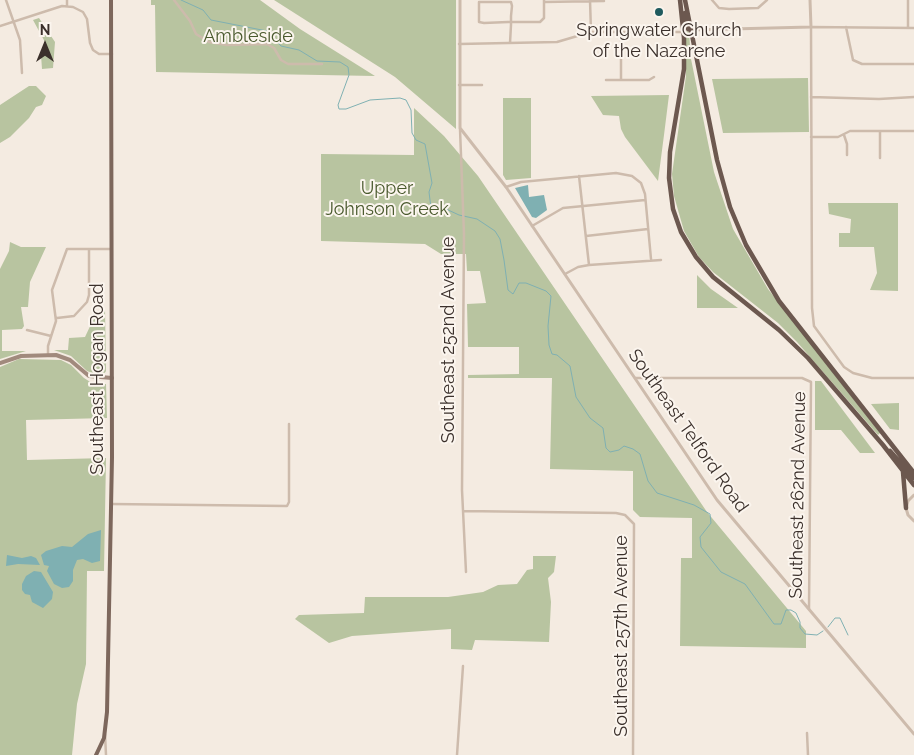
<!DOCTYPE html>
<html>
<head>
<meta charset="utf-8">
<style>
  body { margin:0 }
  #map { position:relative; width:914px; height:755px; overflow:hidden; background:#f4ebe1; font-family:Raleway,sans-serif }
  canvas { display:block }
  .north { position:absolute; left:20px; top:20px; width:50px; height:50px; -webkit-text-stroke:4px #fbf5ee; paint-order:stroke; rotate:0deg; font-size:14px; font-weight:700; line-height:20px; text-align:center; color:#3b302b }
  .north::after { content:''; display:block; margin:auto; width:18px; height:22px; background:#3b302b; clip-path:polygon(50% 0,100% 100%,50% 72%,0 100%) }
</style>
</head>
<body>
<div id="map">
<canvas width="914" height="755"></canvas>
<div class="north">N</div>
</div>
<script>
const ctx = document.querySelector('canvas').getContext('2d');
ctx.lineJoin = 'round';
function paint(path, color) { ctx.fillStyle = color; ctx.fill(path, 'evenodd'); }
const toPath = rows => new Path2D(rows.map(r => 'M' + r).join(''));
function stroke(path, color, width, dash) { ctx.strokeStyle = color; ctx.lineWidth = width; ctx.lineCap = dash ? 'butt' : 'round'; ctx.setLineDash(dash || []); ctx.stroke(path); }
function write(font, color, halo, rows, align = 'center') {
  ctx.font = font + ' Raleway,sans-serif'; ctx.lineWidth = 4; ctx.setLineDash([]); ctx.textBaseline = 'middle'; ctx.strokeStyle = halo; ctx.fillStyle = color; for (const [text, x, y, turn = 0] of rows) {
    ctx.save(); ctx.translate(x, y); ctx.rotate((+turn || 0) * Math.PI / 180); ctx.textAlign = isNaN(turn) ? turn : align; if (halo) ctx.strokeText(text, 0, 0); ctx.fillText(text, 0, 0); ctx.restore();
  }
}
const green = toPath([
  [151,0,260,0,300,29,375,76,156,72,155,5,151,5],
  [274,0,456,0,456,129,395,77],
  [39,18,55,42,53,68,42,69,41,55,45,42,33,20],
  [686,31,689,32,691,59,714,172,733,229,768,289,880,433,878,435,797,342,778,323,713,272,699,257,684,231,674,196,672,174,686,76],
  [808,78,809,132,723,133,712,79],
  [29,86,36,86,46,96,42,105,36,107,29,118,10,137,0,143,0,105],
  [669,95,664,135,658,181,625,137,621,129,619,116,603,115,591,96],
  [503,98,531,98,531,178,506,180,503,175],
  [414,108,444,136,478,176,707,512,806,631,806,648,680,646,681,558,692,558,692,518,640,517,633,510,633,471,550,469,552,378,468,378,468,375,519,374,519,347,468,347,467,304,486,303,480,271,467,271,466,254,441,254,425,244,321,241,321,154,414,155],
  [828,203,898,203,898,291,870,290,877,273,874,247,839,247,839,233,850,233,851,219,829,214],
  [10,242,21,247,46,247,30,282,28,307,21,307,24,326,22,329,2,330,2,351,26,351,0,359,0,269,9,251],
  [697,275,711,289,738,308,697,308],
  [105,309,106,371,104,374,95,374,87,371,71,356,54,350,68,350,69,338,85,337,93,320],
  [19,359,61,360,71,365,84,378,95,385,106,384,107,418,26,420,27,460,106,458,104,571,87,571,86,664,77,704,72,755,0,755,0,367],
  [815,381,821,381,875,453,860,453,841,430,815,430],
  [899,403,899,430,890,429,871,404],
  [533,556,556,556,554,572,548,578,551,602,549,642,475,640,472,650,451,649,451,629,352,636,329,643,295,619,299,615,364,613,365,597,448,597,483,592,498,585,517,584,527,570,533,569]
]);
const water = toPath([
  [528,185,529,197,544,195,547,210,536,218,532,217,515,188],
  [101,530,100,561,92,563,83,559,77,560,73,570,73,581,69,587,62,588,54,584,47,571,49,566,44,565,41,555,46,551,62,546,72,547,88,534],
  [7,555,22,558,31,556,36,558,40,565,18,564,6,566],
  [34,571,41,572,53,592,52,599,43,608,32,602,30,595,25,594,22,590,22,584,26,576]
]);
const stream = toPath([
  [181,0,203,10,211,20,267,31,281,46,299,50,317,61,340,62,348,67,349,75,338,105,339,109,346,109,370,100,400,98,406,100,411,110,412,133,416,140,425,144,432,183,429,192,431,208,446,209,459,215,477,219,495,231,500,239,504,260,508,290,513,294,519,283,526,283,546,291,551,296,548,326,549,345,552,354,557,355,570,366,576,397,590,418,603,428,606,448,610,452,619,450,624,446,633,449,640,454,648,481,657,493,694,505,710,514,711,523,700,537,701,547,721,572,745,584,774,624,781,624,786,610,791,610,796,613,800,622,800,628,805,634,817,635,823,631],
  [828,627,835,618,840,618,848,635]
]);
const minor = toPath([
  [6,0,20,40,22,73],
  [67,0,67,6],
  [174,0,190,21,196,34,209,42,227,45,267,44,274,48,281,60,288,64,322,64],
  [590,0,591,32],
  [712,0,719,8,729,9,758,8,767,0],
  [544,2,604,1],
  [0,26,62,6,73,7,83,12,87,19,90,43,93,50,99,54,112,54],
  [846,27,853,60],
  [908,28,908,0],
  [914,28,811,27,812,308,814,326,844,367,853,373,872,378,914,378],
  [621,33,621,79],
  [510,43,511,25,511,16,512,6,511,2,479,2,479,22,484,23,508,22,540,22,544,18,544,0],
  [459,44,557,42,591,32,684,32],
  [853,60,862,64,914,64],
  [606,80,649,80,654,77],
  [459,85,482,85],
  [811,97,879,99,914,97],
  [460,129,464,234,462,490,466,572],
  [844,135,847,144,847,155],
  [811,137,838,137,850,131,914,131],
  [880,158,880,131],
  [579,176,589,265],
  [506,187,521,182,616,173,632,176,641,183,645,194,651,259],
  [532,226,563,208,645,200],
  [586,236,648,229],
  [565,274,578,267,589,265,661,260],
  [57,318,74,316,87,302,89,295,89,249],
  [27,330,51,336],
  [48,354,48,346,56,321,52,290,67,249,111,249],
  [635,378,802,378,811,382,809,609],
  [111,504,287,506,289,502,289,424],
  [463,511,616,513,625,515,634,524,633,755],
  [807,733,808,755],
  [105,734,106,755],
  [457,755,463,666]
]);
const tertiary = toPath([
  [460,0,460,128,506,187,717,500,914,734],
  [691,30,811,27,810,0],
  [914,495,908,501,906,508,908,515,914,521]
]);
const secondary = toPath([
  [0,363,21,356,56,355,70,360,89,376,112,378]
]);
const primary = toPath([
  [96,755,104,738,107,712,112,457,111,0]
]);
const trunk = toPath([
  [680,0,684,38,684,69,670,152,669,178,673,209,681,232,696,257,713,277,779,330,808,358,883,445,914,485],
  [685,0,717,160,730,207,746,245,779,301,914,473],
  [685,13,688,29,691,30],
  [890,451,914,478],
  [903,472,906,508]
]);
const markers = [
  [659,12,5,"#1f5a5e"]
];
const poiNames = [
  ["Springwater Church",659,31],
  ["of the Nazarene",659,52]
];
const parkNames = [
  ["Ambleside",248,37],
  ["Upper",387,189],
  ["Johnson Creek",387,210]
];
const streetNames = [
  ["Southeast 252nd Avenue",449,340,-90],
  ["Southeast Hogan Road",98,379,-90],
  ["Southeast Telford Road",688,431,55],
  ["Southeast 262nd Avenue",798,495,-89],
  ["Southeast 257th Avenue",622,636,-90]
];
paint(green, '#b8c4a0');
paint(water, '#7fb0b2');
stroke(stream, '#7fb0b2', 1);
stroke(minor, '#cdbbac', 2.5);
stroke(tertiary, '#cdbbac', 3);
stroke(secondary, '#a18a7d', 4);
stroke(primary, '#7d675c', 4);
stroke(trunk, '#6c584f', 4.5);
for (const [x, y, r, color] of markers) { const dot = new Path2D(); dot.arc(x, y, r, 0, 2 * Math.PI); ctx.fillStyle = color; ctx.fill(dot); stroke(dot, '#fbf5ee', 2); }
write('18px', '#3b302b', '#fbf5ee', poiNames);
write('18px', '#4a5a2e', '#fbf5ee', parkNames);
write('18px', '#3b302b', '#fbf5ee', streetNames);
</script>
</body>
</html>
